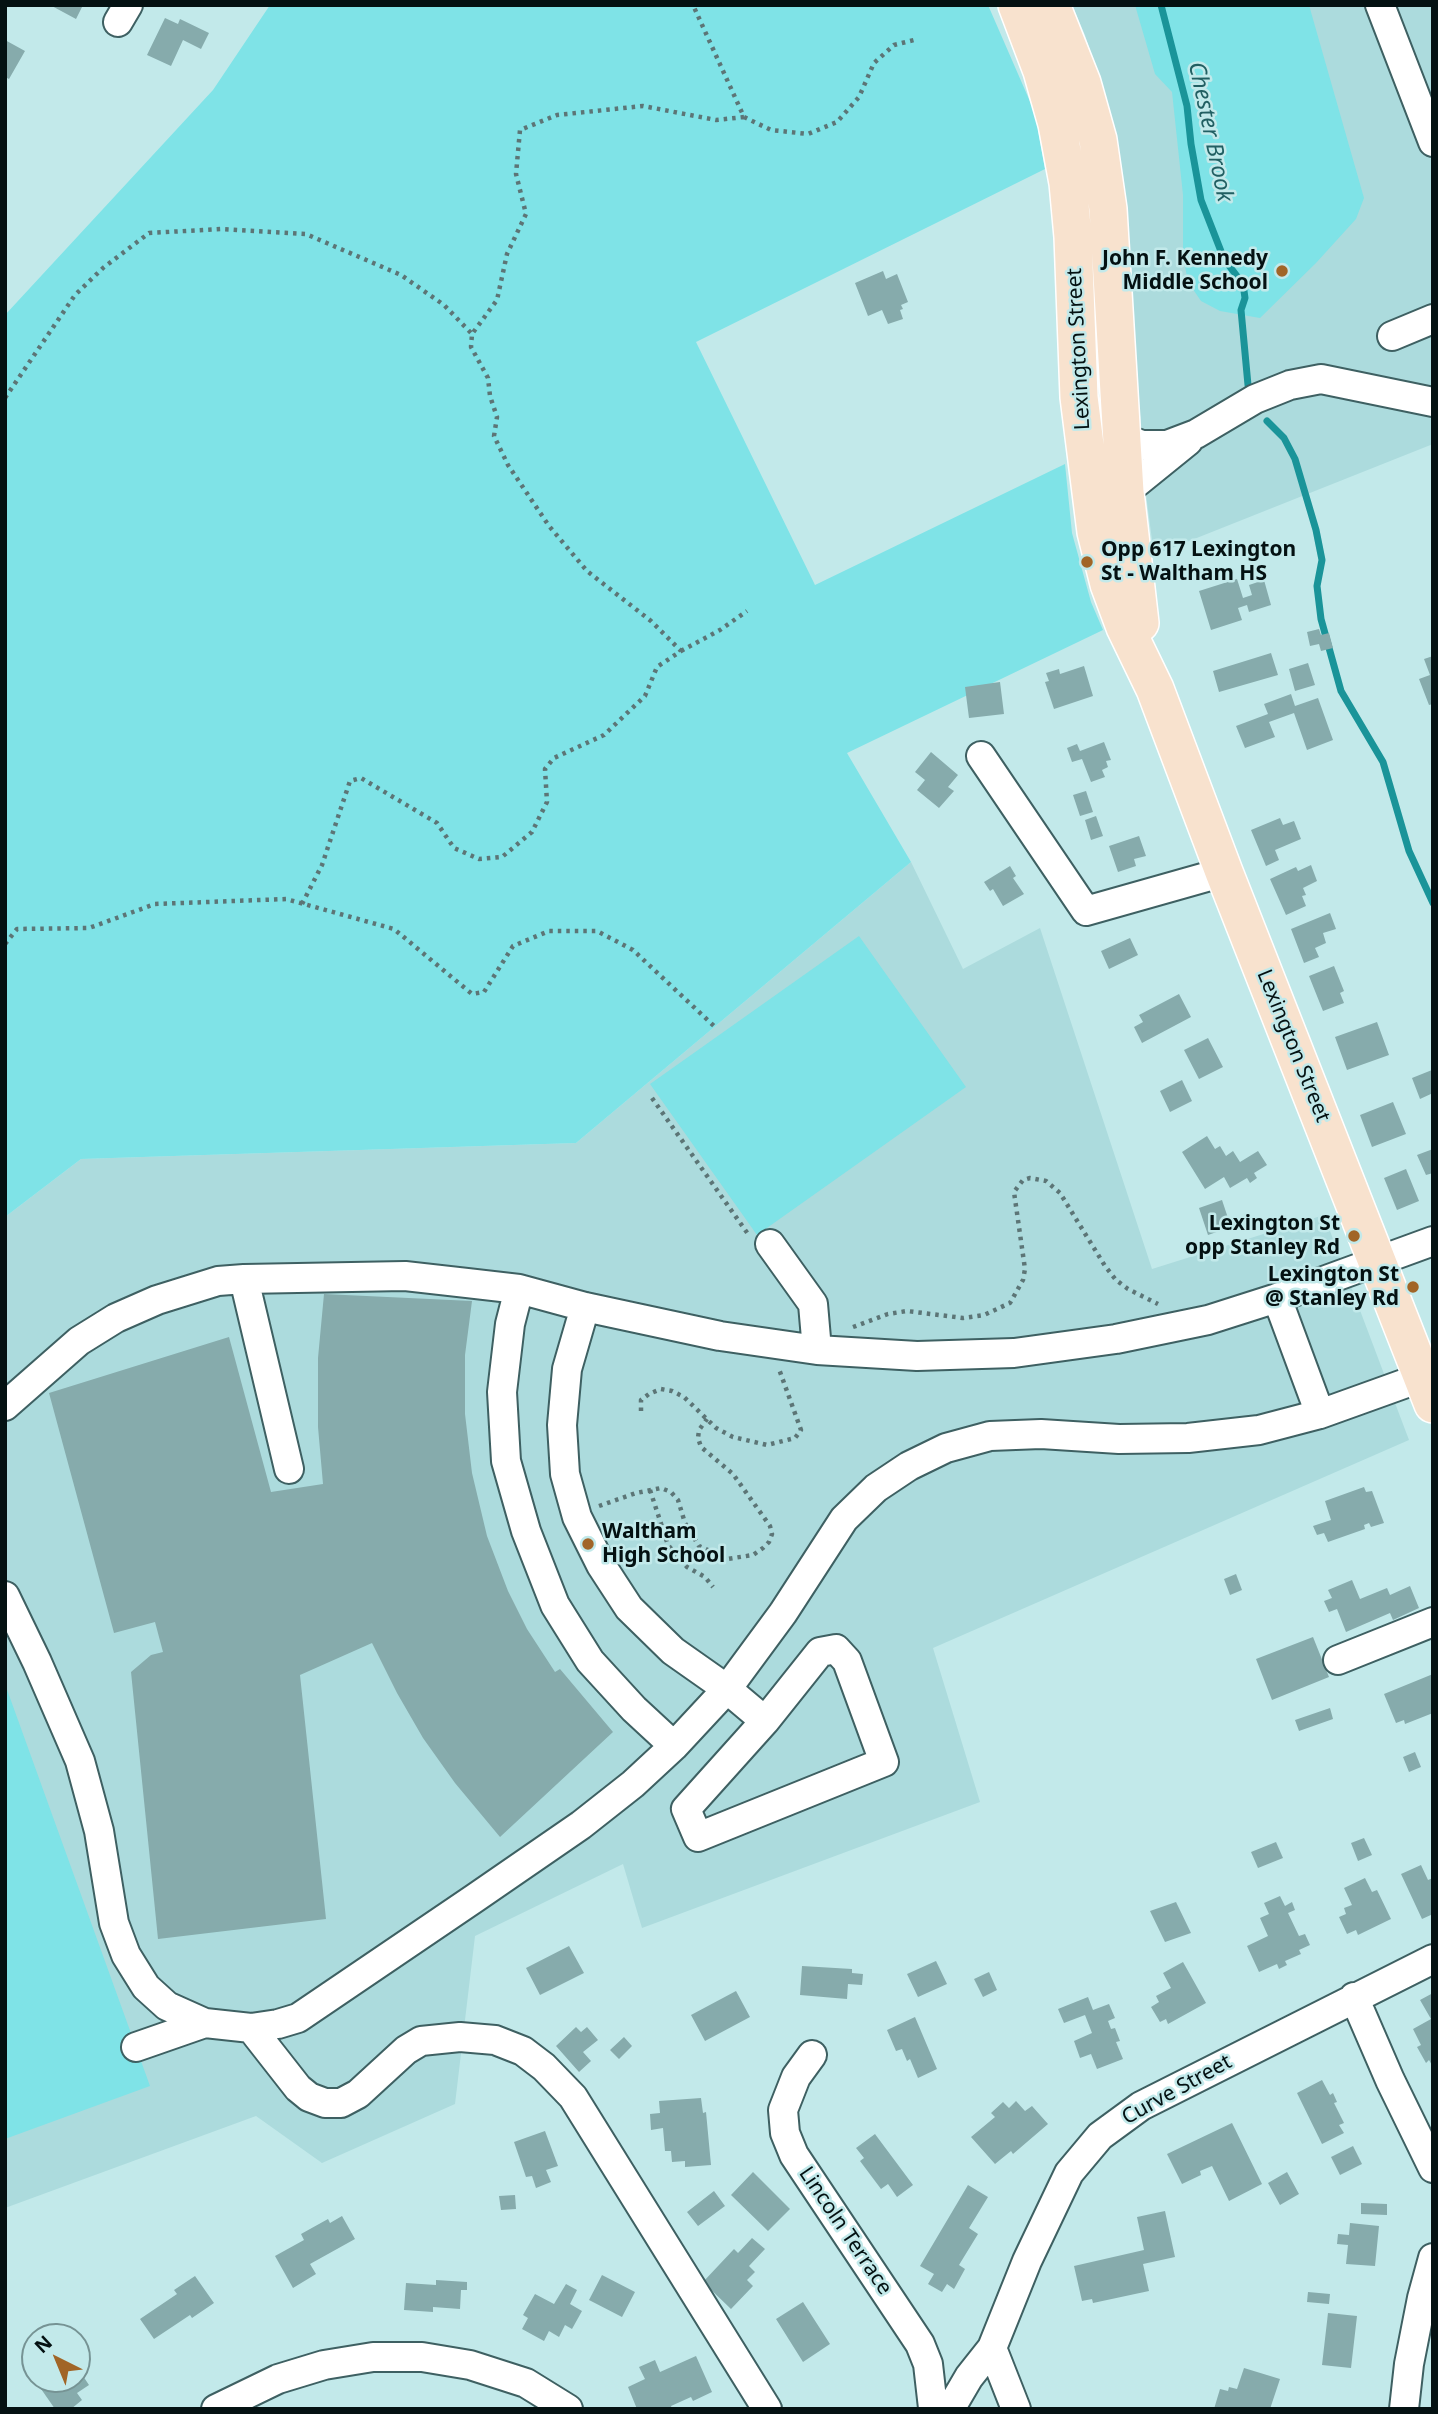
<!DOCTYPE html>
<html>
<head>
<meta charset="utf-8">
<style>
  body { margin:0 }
  #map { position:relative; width:1438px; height:2414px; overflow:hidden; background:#c2e9ea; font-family:"Noto Sans",sans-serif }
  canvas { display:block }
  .frame { position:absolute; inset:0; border:7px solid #041112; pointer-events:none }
  .north { position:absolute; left:21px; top:2323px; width:70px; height:70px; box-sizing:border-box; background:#c2e9ea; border:2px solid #769394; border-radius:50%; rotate:317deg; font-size:19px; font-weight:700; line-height:28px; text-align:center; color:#041112 }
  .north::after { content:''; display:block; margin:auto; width:24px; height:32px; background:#a16527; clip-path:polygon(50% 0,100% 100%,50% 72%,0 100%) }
</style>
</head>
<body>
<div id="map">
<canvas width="1438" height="2414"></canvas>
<div class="frame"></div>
<div class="north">N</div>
</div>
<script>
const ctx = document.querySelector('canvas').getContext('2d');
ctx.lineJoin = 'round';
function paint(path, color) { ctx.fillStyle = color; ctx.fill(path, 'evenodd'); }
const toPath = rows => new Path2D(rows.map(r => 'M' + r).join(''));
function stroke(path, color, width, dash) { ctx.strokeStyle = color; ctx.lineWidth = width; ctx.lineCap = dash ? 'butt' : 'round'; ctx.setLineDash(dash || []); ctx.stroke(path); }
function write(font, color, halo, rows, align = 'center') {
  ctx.font = font + ' "Noto Sans",sans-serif'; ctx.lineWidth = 5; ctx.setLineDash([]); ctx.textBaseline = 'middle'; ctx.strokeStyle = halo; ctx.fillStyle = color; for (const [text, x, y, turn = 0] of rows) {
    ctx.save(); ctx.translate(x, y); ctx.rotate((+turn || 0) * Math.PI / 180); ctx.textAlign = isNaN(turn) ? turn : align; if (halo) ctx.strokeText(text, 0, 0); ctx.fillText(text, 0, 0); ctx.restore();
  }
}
const built = toPath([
  [1072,5,1433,5,1433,444,1154,555,1145,487,1127,222,1103,92,1085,35],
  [911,862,963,969,1040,928,1152,1269,1324,1215,1409,1440,933,1648,980,1802,642,1928,623,1864,475,1936,455,2104,322,2163,256,2116,5,2208,5,1217,81,1159,576,1143]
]);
const green = toPath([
  [270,5,988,5,1035,113,1045,169,696,342,815,585,1065,464,1072,533,1091,602,1103,630,847,753,911,862,576,1143,81,1159,5,1217,5,315,213,90],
  [1135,5,1309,5,1364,198,1356,219,1316,263,1260,318,1220,311,1201,301,1188,282,1183,256,1183,195,1172,92,1155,74],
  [859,936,966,1087,757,1235,650,1084],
  [5,1684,150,2086,5,2139]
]);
const stream = toPath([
  [1161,5,1187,106,1191,144,1201,200,1224,259,1243,284,1245,298,1241,310,1248,385],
  [1267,421,1284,438,1295,459,1316,530,1322,560,1317,586,1321,619,1341,691,1383,762,1409,851,1433,903]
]);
const building = toPath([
  [50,5,83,5,76,19],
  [165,18,178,24,180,19,209,33,201,49,183,40,171,66,147,55],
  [5,40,25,51,9,79,5,77],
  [883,271,886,279,897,274,908,302,901,305,903,309,900,310,903,319,888,324,882,310,868,316,855,283],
  [1237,579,1243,598,1252,595,1249,585,1264,580,1271,605,1249,612,1247,605,1238,608,1242,620,1211,630,1199,591],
  [1319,629,1321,635,1329,633,1333,648,1321,651,1319,644,1310,646,1307,632],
  [1271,653,1278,675,1219,692,1213,671],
  [1433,656,1433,704,1429,705,1419,679,1430,675,1424,659],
  [1308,663,1315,685,1295,691,1289,669],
  [1084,666,1093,696,1054,709,1045,682,1049,681,1046,673,1059,669,1060,674],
  [1000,682,1004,714,969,718,965,687],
  [1291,694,1295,706,1318,698,1333,740,1307,750,1294,713,1269,722,1275,737,1245,748,1236,726,1268,714,1264,704],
  [1104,742,1111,760,1106,761,1108,767,1102,770,1105,777,1091,782,1082,759,1072,762,1067,748,1077,744,1080,751],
  [931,752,958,775,948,787,954,791,939,808,917,790,925,780,915,772],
  [1086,791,1093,812,1080,816,1073,795],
  [1096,816,1103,836,1091,840,1085,820],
  [1280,818,1283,825,1294,821,1301,839,1275,850,1279,860,1266,866,1251,830],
  [1139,836,1146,856,1134,859,1136,866,1118,872,1109,846],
  [1311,865,1317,881,1303,888,1306,895,1302,896,1306,906,1286,915,1270,879,1296,867,1298,871],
  [1010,866,1016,876,1013,878,1024,894,1003,906,993,889,990,891,984,882],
  [1330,913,1336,929,1323,933,1326,943,1315,948,1319,957,1304,963,1291,929],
  [1130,938,1138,955,1109,969,1101,951],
  [1334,966,1344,991,1340,993,1344,1003,1323,1011,1309,976],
  [1179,994,1191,1017,1142,1043,1134,1027,1143,1022,1139,1015],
  [1377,1022,1389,1055,1347,1070,1335,1037],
  [1208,1038,1223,1067,1199,1079,1184,1050],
  [1432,1070,1433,1093,1420,1099,1412,1078],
  [1182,1080,1192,1101,1170,1112,1160,1091],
  [1393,1102,1406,1134,1372,1147,1360,1115],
  [1207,1136,1215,1149,1220,1146,1226,1156,1233,1151,1240,1162,1258,1151,1267,1165,1254,1173,1257,1178,1250,1183,1247,1178,1230,1188,1224,1177,1205,1189,1182,1152],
  [1433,1149,1433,1173,1426,1175,1417,1155],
  [1406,1169,1419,1201,1397,1210,1384,1178],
  [1222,1200,1231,1227,1208,1235,1199,1208],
  [324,1294,472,1301,465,1355,465,1414,472,1473,487,1536,508,1591,527,1629,555,1672,560,1669,613,1732,500,1837,455,1783,423,1738,397,1693,372,1643,300,1675,326,1919,158,1939,131,1672,151,1655,163,1652,155,1622,114,1633,49,1393,229,1337,271,1492,323,1484,318,1427,318,1358],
  [1364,1487,1366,1492,1372,1491,1384,1523,1371,1527,1369,1523,1364,1525,1365,1529,1328,1542,1324,1533,1317,1535,1313,1526,1331,1520,1325,1501],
  [1236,1574,1242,1590,1230,1595,1224,1579],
  [1352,1580,1360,1599,1387,1588,1390,1595,1410,1586,1419,1608,1393,1620,1390,1613,1346,1632,1337,1609,1329,1612,1324,1601,1332,1598,1328,1590],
  [1313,1637,1329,1677,1272,1700,1256,1659],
  [1433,1674,1433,1713,1405,1724,1404,1720,1396,1723,1384,1694],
  [1330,1708,1333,1719,1299,1731,1295,1720],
  [1415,1752,1421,1767,1409,1772,1403,1757],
  [1364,1838,1372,1855,1358,1861,1351,1843],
  [1276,1842,1283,1858,1258,1868,1251,1852],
  [1421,1865,1428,1880,1433,1878,1433,1914,1422,1919,1401,1874],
  [1365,1878,1372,1892,1377,1890,1391,1919,1358,1935,1356,1930,1347,1934,1339,1917,1346,1914,1344,1908,1352,1905,1344,1888],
  [1280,1896,1285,1906,1292,1902,1295,1910,1288,1913,1299,1936,1305,1934,1310,1945,1299,1950,1301,1954,1285,1961,1287,1965,1279,1969,1277,1964,1259,1972,1247,1946,1268,1936,1260,1918,1269,1914,1264,1903],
  [1176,1902,1191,1933,1165,1942,1150,1911],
  [569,1946,584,1973,540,1995,526,1968],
  [936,1961,947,1984,918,1997,907,1974],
  [1183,1962,1206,2003,1168,2024,1166,2019,1160,2022,1151,2007,1159,2002,1156,1996,1171,1988,1163,1973],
  [802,1966,852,1969,852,1973,863,1974,862,1985,848,1984,847,1999,800,1995],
  [989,1972,997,1990,983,1997,974,1979],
  [736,1991,750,2017,705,2041,691,2015],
  [1433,1993,1433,2067,1429,2060,1426,2063,1417,2047,1421,2045,1413,2029,1431,2019,1420,2000],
  [1088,1997,1093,2010,1109,2004,1115,2018,1108,2021,1111,2029,1115,2028,1120,2041,1116,2042,1123,2059,1097,2069,1091,2054,1080,2058,1074,2041,1092,2033,1085,2015,1064,2023,1058,2009],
  [915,2017,937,2069,918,2078,910,2059,907,2061,902,2049,896,2051,887,2030],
  [576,2027,581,2032,587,2027,598,2040,583,2052,591,2061,579,2072,556,2046],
  [624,2037,632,2046,619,2059,610,2050],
  [1322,2080,1330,2095,1333,2093,1337,2102,1334,2103,1344,2123,1339,2125,1344,2133,1322,2144,1297,2093],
  [701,2098,703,2113,706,2112,711,2165,685,2167,685,2161,672,2162,671,2151,665,2151,663,2128,651,2130,650,2114,660,2113,659,2101],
  [1016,2101,1025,2111,1032,2106,1048,2124,1013,2154,1011,2151,995,2164,971,2137,995,2117,991,2113,1003,2102,1009,2108],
  [1232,2123,1262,2184,1229,2201,1212,2166,1200,2171,1201,2175,1182,2184,1167,2154],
  [545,2131,558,2166,546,2170,551,2182,536,2188,532,2176,526,2177,514,2142],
  [875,2134,913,2185,897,2197,888,2184,881,2189,860,2161,864,2158,856,2148],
  [1353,2146,1362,2164,1340,2175,1331,2157],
  [753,2172,790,2209,768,2231,731,2195],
  [1287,2172,1299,2194,1280,2205,1268,2183],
  [968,2185,988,2197,969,2228,978,2234,959,2265,965,2269,954,2289,947,2284,942,2292,928,2284,934,2274,920,2266],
  [714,2191,725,2206,698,2226,687,2212],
  [515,2195,516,2209,501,2210,499,2196],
  [1361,2203,1387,2204,1387,2215,1361,2214],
  [1165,2211,1175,2257,1143,2264,1149,2291,1093,2303,1092,2299,1082,2301,1074,2266,1144,2250,1137,2217],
  [342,2216,355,2239,310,2264,316,2274,293,2288,275,2256,304,2240,301,2234,328,2219,330,2223],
  [1350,2223,1379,2226,1375,2266,1346,2264,1348,2245,1337,2244,1338,2234,1349,2235],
  [752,2238,765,2249,749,2266,755,2272,747,2280,753,2286,731,2309,703,2282,734,2249,738,2253],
  [602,2275,635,2292,622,2317,589,2300],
  [195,2276,214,2303,192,2318,190,2315,154,2339,140,2319,177,2294,174,2290],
  [436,2280,467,2282,467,2290,461,2290,460,2309,433,2307,433,2312,404,2310,406,2283,436,2285],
  [566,2284,577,2290,570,2304,582,2311,572,2329,565,2325,559,2337,549,2331,544,2341,522,2329,528,2318,523,2315,535,2294,554,2304],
  [1308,2292,1330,2294,1329,2304,1307,2302],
  [803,2302,830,2344,803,2362,776,2319],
  [1328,2313,1357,2316,1351,2368,1322,2365],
  [80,2356,87,2365,79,2370,89,2385,77,2393,82,2400,71,2409,55,2409,39,2386,48,2379,77,2379,77,2358],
  [696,2356,712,2392,693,2401,691,2397,671,2406,672,2409,637,2409,628,2387,645,2379,639,2367,655,2360,660,2372],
  [1244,2368,1280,2379,1270,2409,1214,2409,1220,2389,1228,2391,1229,2387,1237,2389]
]);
const path = toPath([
  [744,117,771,130,808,134,837,122,859,97,874,63,894,45,914,40],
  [5,398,75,295,103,268,149,233,221,229,306,234,401,275,444,305,472,334],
  [681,651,720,630,747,611],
  [302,904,322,865,350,781,361,778,437,823,454,848,479,859,502,857,532,832,547,802,545,769,554,758,604,735,645,696,657,667,681,651,651,621,587,571,549,526,508,465,494,436,497,417,490,396,488,378,471,347,472,334,497,300,507,254,526,214,516,174,520,130,557,115,643,106,716,120,744,117,693,5],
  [5,944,17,929,89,928,155,904,286,899,394,929,472,994,484,992,513,946,549,931,597,931,633,950,714,1026],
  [652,1098,748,1234],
  [853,1327,888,1314,907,1311,963,1318,984,1315,1010,1303,1023,1280,1025,1269,1014,1192,1023,1180,1030,1178,1046,1181,1060,1193,1105,1266,1116,1280,1128,1289,1158,1304],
  [641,1411,641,1400,649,1394,661,1389,672,1391,684,1397,716,1428,733,1437,767,1445,795,1438,801,1430,779,1369],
  [650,1490,668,1545,687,1567,705,1577,713,1587],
  [599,1506,636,1493,661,1488,671,1492,678,1500,685,1523,699,1546,727,1559,753,1555,763,1548,769,1542,772,1534,770,1526,733,1474,701,1447,698,1438,699,1430,707,1419]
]);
const minor = toPath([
  [1380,5,1433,142],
  [118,22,128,5],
  [1392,336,1433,319],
  [1106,432,1142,445,1167,445,1196,434,1255,399,1290,385,1321,379,1433,402],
  [1125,492,1188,441],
  [981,756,1086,911,1224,872],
  [770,1244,813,1304,817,1350],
  [244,1279,289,1469],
  [519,1289,510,1324,502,1392,506,1461,526,1531,555,1605,590,1661,634,1709,674,1746],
  [1277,1298,1320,1414],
  [585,1307,567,1369,562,1425,565,1474,577,1517,601,1565,629,1608,673,1651,727,1689,765,1721,686,1809,698,1837,884,1762,847,1661,836,1649,820,1652,765,1721],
  [5,1406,79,1341,116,1318,157,1300,218,1281,244,1279,405,1276,467,1283,519,1289,585,1307,720,1336,817,1350,917,1356,1014,1353,1116,1339,1208,1320,1277,1298,1433,1241],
  [5,1596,37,1662,80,1761,99,1831,114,1923,126,1955,146,1987,167,2006,205,2023,251,2028,278,2024,298,2018,475,1898,581,1825,633,1784,674,1746,727,1689,783,1613,844,1519,876,1488,909,1466,946,1448,990,1436,1041,1434,1119,1439,1188,1438,1259,1430,1320,1414,1423,1377],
  [1338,1660,1433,1622],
  [1354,1997,1390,2080,1433,2168],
  [251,2028,298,2088,309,2097,325,2103,341,2103,358,2094,406,2050,421,2041,460,2037,495,2040,523,2051,544,2067,573,2097,767,2409],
  [136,2047,205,2023],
  [812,2055,796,2077,783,2110,785,2133,794,2155,920,2344,928,2364,933,2408],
  [992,2348,1016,2409],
  [952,2406,969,2377,992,2348,1027,2261,1069,2173,1100,2136,1141,2106,1433,1959],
  [216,2409,278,2379,324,2365,373,2357,422,2357,470,2365,526,2383,568,2409],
  [1404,2409,1409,2364,1422,2298,1433,2258]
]);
const major = toPath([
  [1017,5,1042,71,1057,124,1068,183,1073,237,1079,397,1096,532,1109,584,1125,627,1155,689,1224,872,1433,1404],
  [1051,5,1082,83,1098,140,1108,209,1125,492,1140,623]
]);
const markers = [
  [1282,271,7,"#a16527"],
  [1087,562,7,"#a16527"],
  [1354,1236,7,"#a16527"],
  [1413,1287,7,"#a16527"],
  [588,1544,7,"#a16527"]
];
const poiNames = [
  ["John F. Kennedy",1268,259],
  ["Middle School",1268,283],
  ["Opp 617 Lexington",1101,550,"left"],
  ["St - Waltham HS",1101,574,"left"],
  ["Lexington St",1340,1224],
  ["opp Stanley Rd",1340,1248],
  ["Lexington St",1399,1275],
  ["@ Stanley Rd",1399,1299],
  ["Waltham",602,1532,"left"],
  ["High School",602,1556,"left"]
];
const streetNames = [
  ["Lexington Street",1079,349,-93],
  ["Lexington Street",1293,1046,68],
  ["Curve Street",1177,2090,-29],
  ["Lincoln Terrace",845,2231,56]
];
const waterNames = [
  ["Chester Brook",1210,132,78]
];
paint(built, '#acdbdd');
paint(green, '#7fe3e7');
stroke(stream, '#1a9499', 7);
paint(building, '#86abac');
stroke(minor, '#3e6062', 32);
stroke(major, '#fff', 40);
stroke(path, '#5c7576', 4.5, [3.5, 5]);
stroke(minor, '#fff', 28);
stroke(major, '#f8e2ce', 37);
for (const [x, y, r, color] of markers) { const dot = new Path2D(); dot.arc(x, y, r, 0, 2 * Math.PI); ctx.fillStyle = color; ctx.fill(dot); stroke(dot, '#c2e9ea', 2.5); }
write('bold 21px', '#041112', '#c2e9ea', poiNames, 'right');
write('21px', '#041112', '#c2e9ea', streetNames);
write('italic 23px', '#215f62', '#c2e9ea', waterNames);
</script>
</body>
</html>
